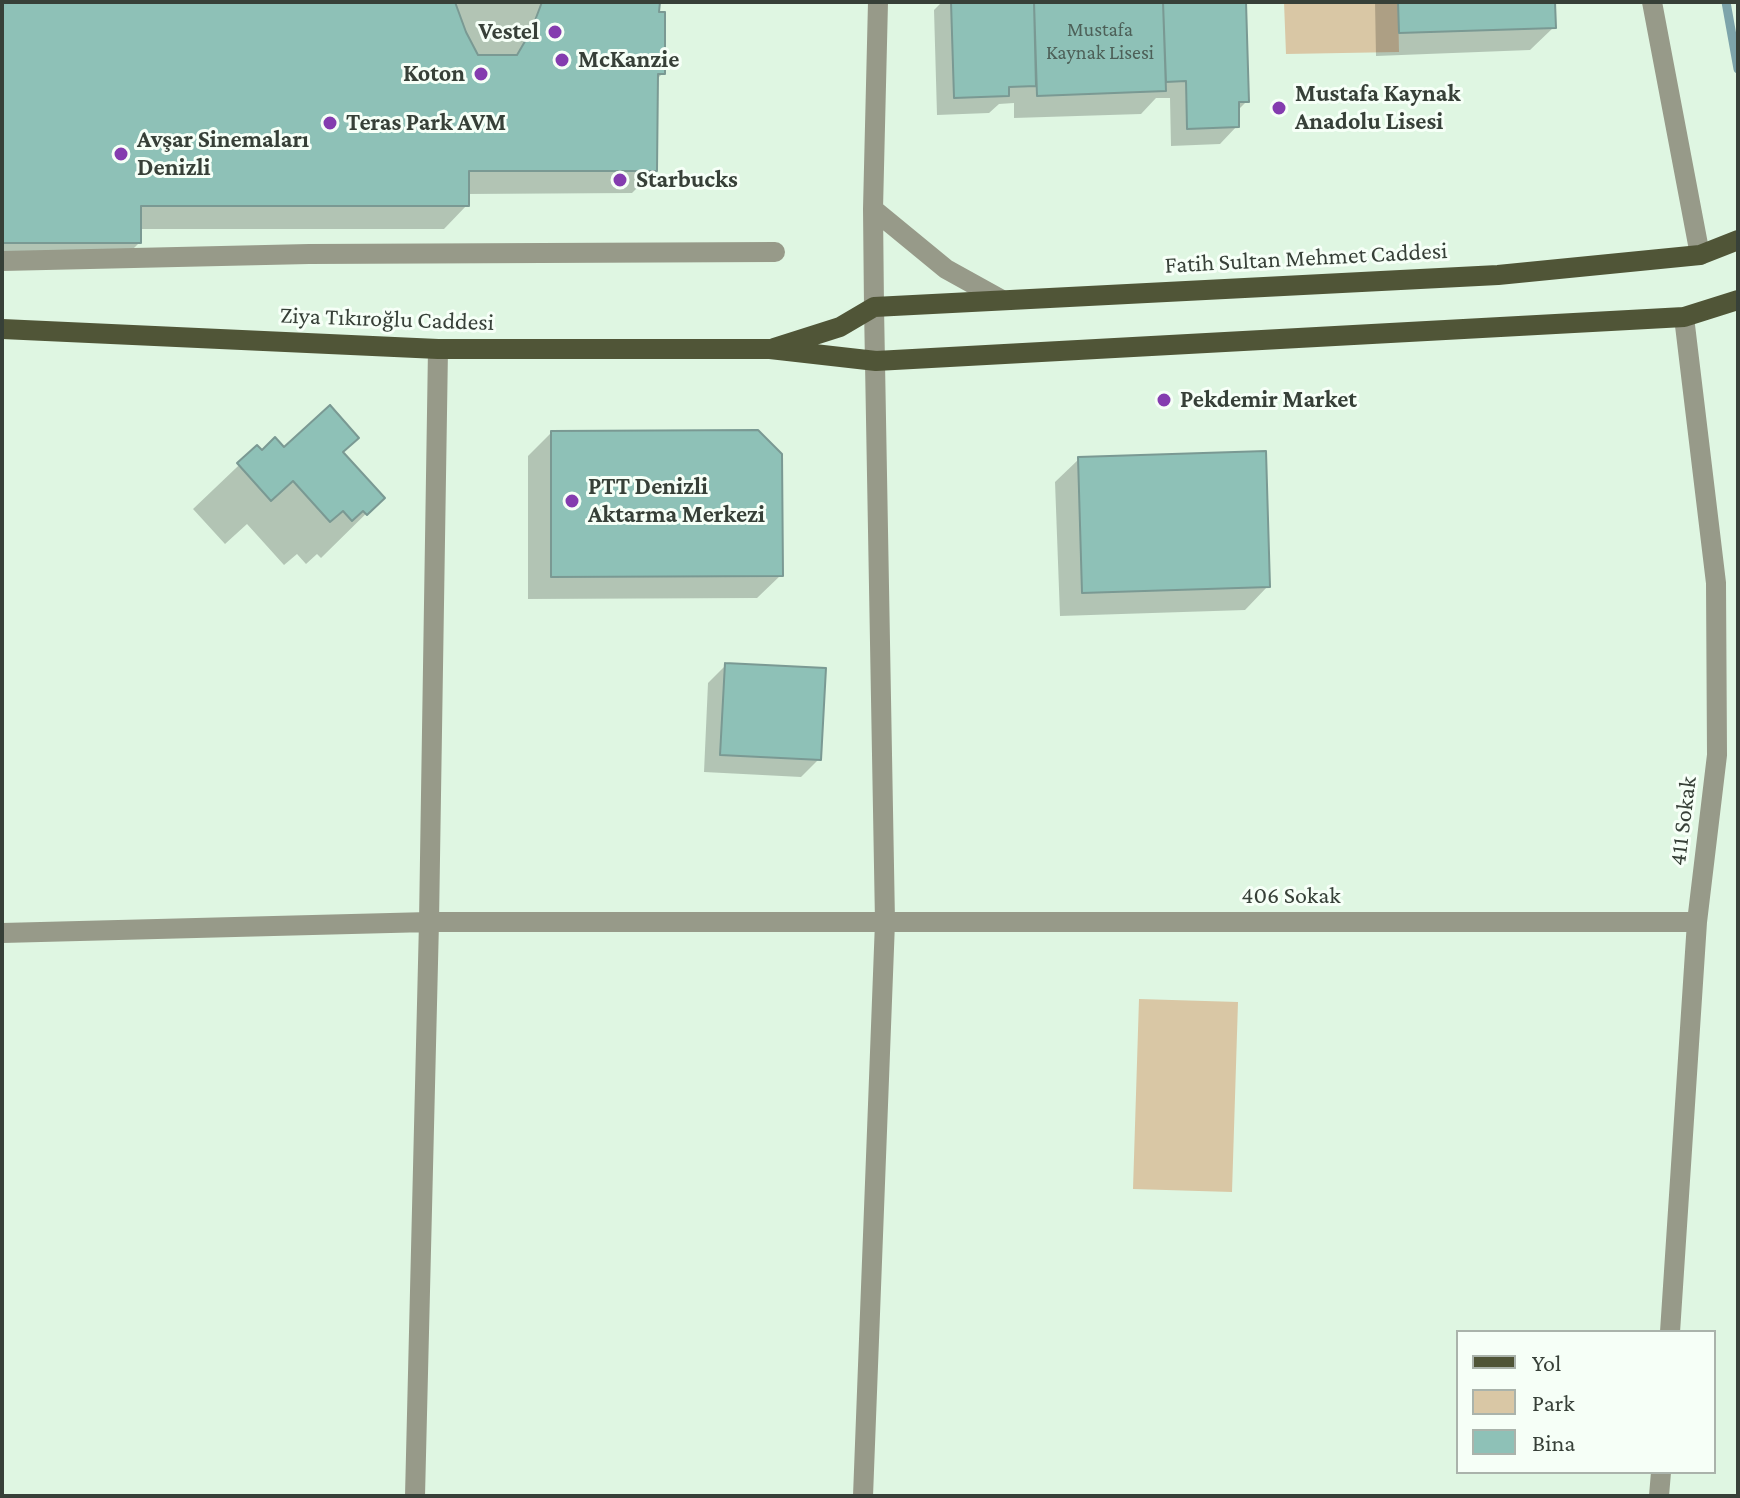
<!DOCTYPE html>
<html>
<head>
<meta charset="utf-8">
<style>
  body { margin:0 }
  #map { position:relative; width:1740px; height:1498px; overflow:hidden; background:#dff6e2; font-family:"Crimson Pro",serif }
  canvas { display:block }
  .frame { position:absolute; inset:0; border:4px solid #374038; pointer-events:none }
  .legend { position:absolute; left:1456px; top:1330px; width:260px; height:144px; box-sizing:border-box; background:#f6fff7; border:2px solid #aab3ab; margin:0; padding:10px 14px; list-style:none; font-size:24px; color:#374038 }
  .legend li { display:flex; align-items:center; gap:16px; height:40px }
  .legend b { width:40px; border:2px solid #aab3ab }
</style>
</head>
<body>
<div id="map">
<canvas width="1740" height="1498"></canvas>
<div class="frame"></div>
<ul class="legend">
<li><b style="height:10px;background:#505537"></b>Yol</li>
<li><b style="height:22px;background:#d9c7a5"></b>Park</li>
<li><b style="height:22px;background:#8ec1b7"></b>Bina</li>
</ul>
</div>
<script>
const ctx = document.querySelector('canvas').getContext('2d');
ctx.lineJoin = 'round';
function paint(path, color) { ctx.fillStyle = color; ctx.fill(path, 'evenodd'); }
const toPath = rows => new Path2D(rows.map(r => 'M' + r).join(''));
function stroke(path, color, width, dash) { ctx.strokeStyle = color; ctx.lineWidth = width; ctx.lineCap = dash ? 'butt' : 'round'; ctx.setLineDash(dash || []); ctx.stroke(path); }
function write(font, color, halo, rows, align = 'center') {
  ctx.font = font + ' "Crimson Pro",serif'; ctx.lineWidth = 6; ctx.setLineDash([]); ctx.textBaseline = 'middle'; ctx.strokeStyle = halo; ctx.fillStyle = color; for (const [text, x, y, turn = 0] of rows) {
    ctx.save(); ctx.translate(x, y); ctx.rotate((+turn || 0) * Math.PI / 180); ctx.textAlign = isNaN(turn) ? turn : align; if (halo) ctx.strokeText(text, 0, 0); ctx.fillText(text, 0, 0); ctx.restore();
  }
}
const green = toPath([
  [1284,2,1398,2,1399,52,1286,54],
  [1139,999,1238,1002,1232,1192,1133,1189]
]);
const shadow = toPath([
  [2,2,658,2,663,73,656,80,655,170,632,193,467,194,467,205,444,229,139,229,139,243,116,266,2,266],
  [942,2,1244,2,1247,101,1237,111,1237,126,1220,144,1171,146,1170,98,1156,98,1141,114,1014,118,1014,103,999,104,989,113,937,115,934,10],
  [1375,2,1553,2,1554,27,1530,50,1376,56],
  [551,433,781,575,757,598,528,599,528,456],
  [257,448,261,452,284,450,341,453,382,498,321,558,317,554,306,564,297,554,284,565,247,524,225,544,193,509],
  [1079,459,1268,586,1245,610,1060,616,1055,482],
  [726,665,819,759,801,777,704,772,708,683]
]);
const stream = toPath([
  [1726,2,1738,69]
]);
const building = toPath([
  [2,2,660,2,659,12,665,12,665,74,658,74,657,171,469,171,469,206,141,206,141,243,2,243,2,2],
  [455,2,542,2,531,31,517,55,478,55,466,32,455,2],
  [951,2,1034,2,1036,86,1009,87,1009,96,954,98,951,2],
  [1034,2,1163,2,1166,91,1037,96,1034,2],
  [1163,2,1246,2,1249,102,1239,102,1239,127,1187,129,1186,81,1166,82,1163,2],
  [1398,2,1555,2,1556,28,1399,33,1398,2],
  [330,405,359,438,343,452,385,498,367,515,363,511,352,521,343,511,330,522,293,481,271,501,237,463,257,445,262,450,275,437,284,447,330,405],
  [758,430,782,454,783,576,551,577,551,431,758,430],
  [1266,451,1270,587,1082,593,1078,457,1266,451],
  [725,663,826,668,821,760,720,755,725,663]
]);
const minor = toPath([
  [1652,2,1700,255],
  [873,209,946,269,1002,300],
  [2,261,309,254,775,252],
  [2,933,429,922,1697,922],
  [1670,1332,1697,922,1717,755,1716,583,1684,317],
  [415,1496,429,922,438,349],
  [863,1496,885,922,874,307,873,209,878,2],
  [1659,1496,1661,1472]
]);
const major = toPath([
  [2,329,438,349,770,349,876,361,1684,317,1738,300],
  [774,348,840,327,874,307,1498,275,1700,255,1738,240]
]);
const markers = [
  [555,32,8,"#843caf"],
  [562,60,8,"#843caf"],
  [481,74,8,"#843caf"],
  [1279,108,8,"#843caf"],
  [330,123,8,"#843caf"],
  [121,154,8,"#843caf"],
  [620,180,8,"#843caf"],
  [1164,400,8,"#843caf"],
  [572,501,8,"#843caf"]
];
const numberNames = [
  ["Mustafa",1100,30],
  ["Kaynak Lisesi",1100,53]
];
const poiNames = [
  ["Vestel",539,32,"right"],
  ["McKanzie",578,60],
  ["Koton",465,74,"right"],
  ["Mustafa Kaynak",1295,94],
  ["Anadolu Lisesi",1295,122],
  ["Teras Park AVM",346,123],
  ["Avşar Sinemaları",137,140],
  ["Denizli",137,168],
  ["Starbucks",636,180],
  ["Pekdemir Market",1180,400],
  ["PTT Denizli",588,487],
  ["Aktarma Merkezi",588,515]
];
const streetNames = [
  ["Fatih Sultan Mehmet Caddesi",1306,258,-3],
  ["Ziya Tıkıroğlu Caddesi",387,319,2],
  ["411 Sokak",1683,821,-83],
  ["406 Sokak",1291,896]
];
paint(green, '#d9c7a5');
paint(shadow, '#0003');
stroke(stream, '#7da4aa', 9);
paint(building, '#8ec1b7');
stroke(building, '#7a9993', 2);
stroke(minor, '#979a89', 20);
stroke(major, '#505537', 20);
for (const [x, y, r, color] of markers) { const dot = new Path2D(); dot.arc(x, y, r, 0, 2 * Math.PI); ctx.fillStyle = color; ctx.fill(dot); stroke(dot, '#f6fff7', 3); }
write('20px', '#4d6058', null, numberNames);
write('bold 24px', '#374038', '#f6fff7', poiNames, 'left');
write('24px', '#374038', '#f6fff7', streetNames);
</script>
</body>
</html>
